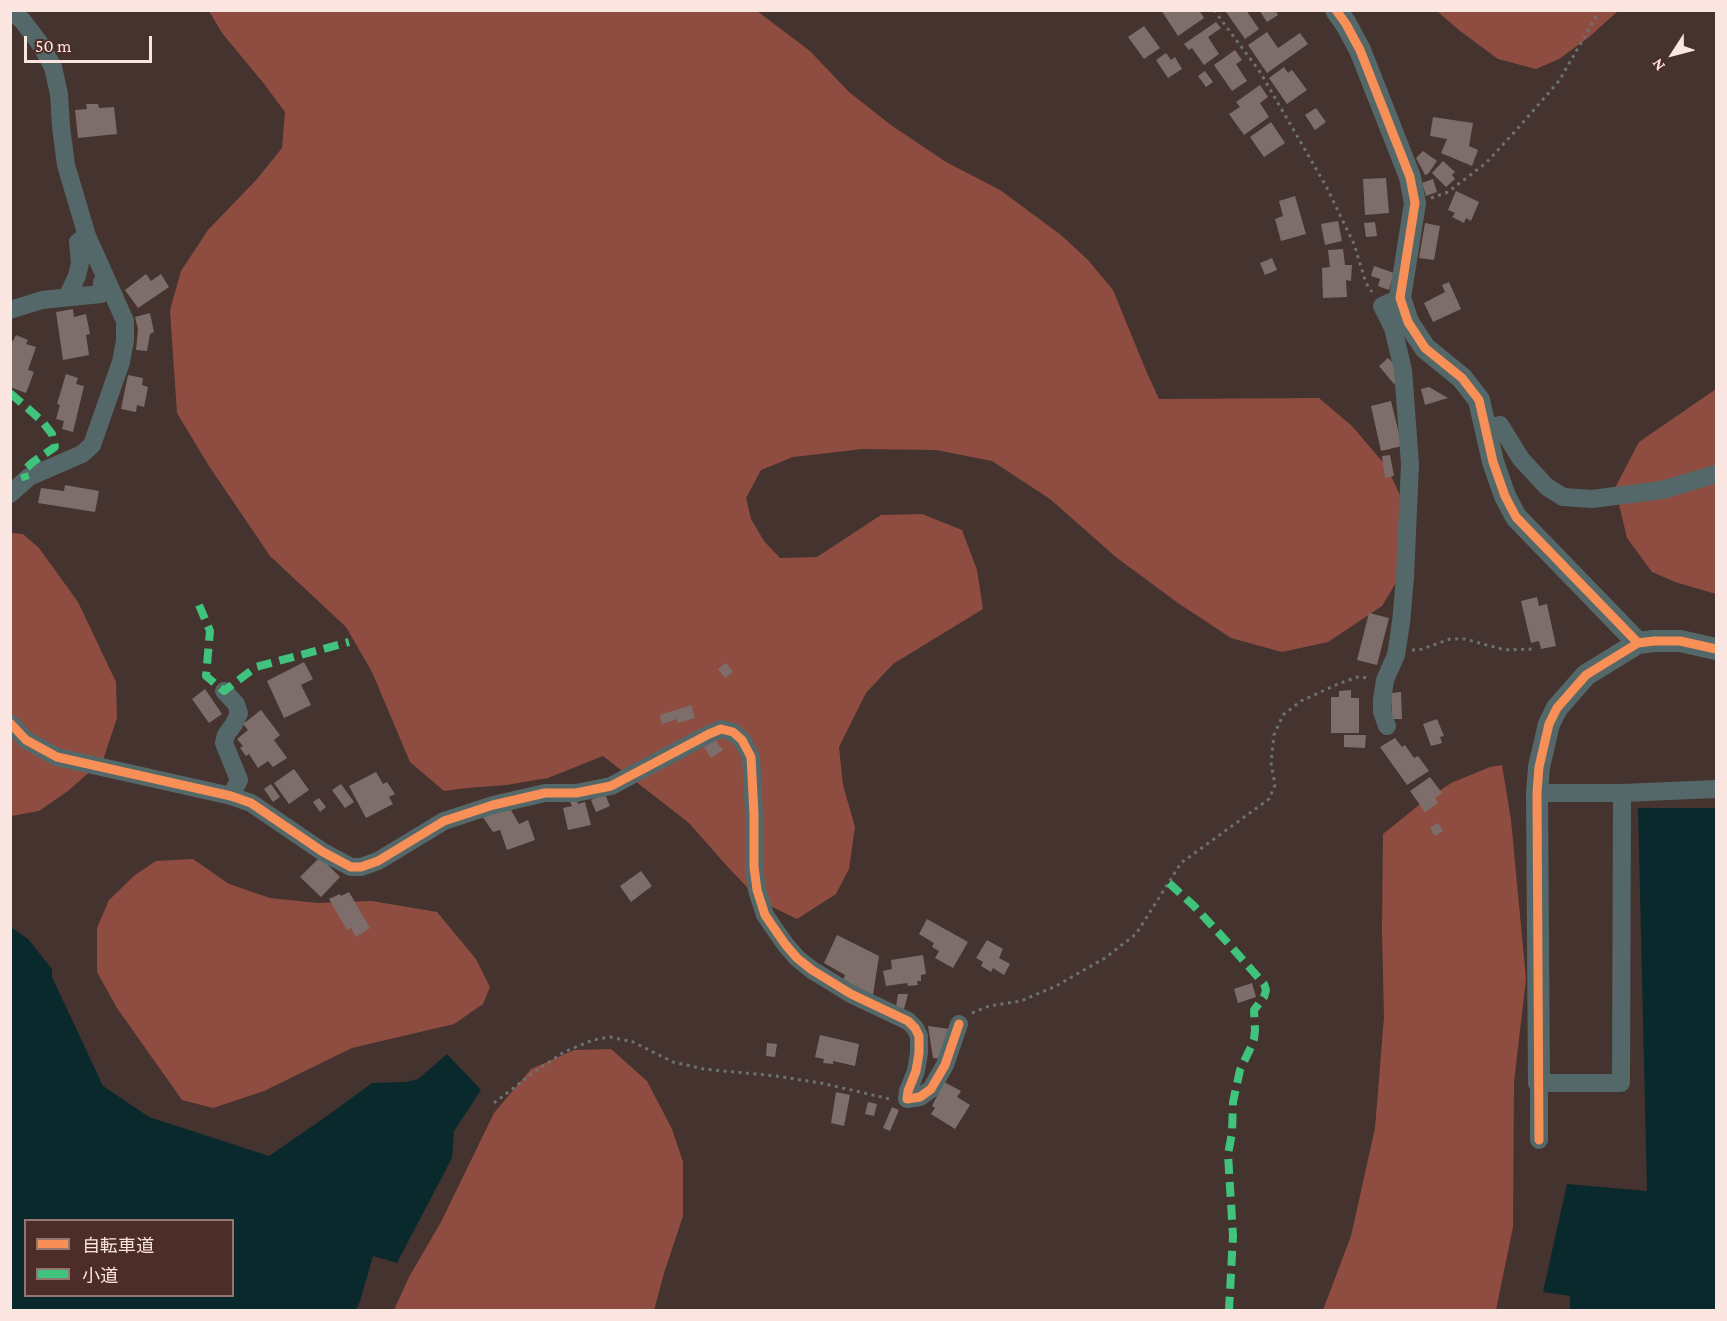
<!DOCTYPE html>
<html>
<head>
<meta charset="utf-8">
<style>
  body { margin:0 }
  #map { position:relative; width:1727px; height:1321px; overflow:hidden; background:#45332f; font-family:"Crimson Pro","Noto Sans JP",serif }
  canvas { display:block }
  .frame { position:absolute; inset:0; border:12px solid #fae5e0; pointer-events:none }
  .legend { position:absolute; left:24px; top:1219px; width:210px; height:78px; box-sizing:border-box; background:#4d2d27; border:2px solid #927771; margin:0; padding:8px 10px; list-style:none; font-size:18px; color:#fae5e0 }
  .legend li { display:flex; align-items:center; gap:12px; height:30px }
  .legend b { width:30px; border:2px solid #927771 }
  .north { position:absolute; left:1643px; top:24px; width:60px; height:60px; -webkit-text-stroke:4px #4d2d27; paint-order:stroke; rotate:234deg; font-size:16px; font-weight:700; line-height:24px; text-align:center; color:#fae5e0 }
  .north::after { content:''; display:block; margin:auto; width:21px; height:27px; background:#fae5e0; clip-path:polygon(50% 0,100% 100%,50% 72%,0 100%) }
  .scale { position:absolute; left:24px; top:36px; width:128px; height:27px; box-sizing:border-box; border:3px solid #fae5e0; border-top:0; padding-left:8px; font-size:18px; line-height:21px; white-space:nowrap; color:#fae5e0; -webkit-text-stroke:4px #4d2d27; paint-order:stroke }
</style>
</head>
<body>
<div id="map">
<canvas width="1727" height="1321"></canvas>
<div class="frame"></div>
<ul class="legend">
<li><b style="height:8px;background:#f78f57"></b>自転車道</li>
<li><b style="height:8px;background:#40c37c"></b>小道</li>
</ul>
<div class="north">N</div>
<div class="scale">50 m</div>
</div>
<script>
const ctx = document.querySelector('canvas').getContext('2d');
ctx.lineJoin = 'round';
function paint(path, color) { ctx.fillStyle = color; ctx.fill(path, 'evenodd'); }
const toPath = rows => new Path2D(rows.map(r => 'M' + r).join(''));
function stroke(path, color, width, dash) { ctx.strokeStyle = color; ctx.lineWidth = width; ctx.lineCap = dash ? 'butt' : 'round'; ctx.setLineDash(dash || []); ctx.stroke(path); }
const forest = toPath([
  [209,11,757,11,810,51,849,92,891,125,946,162,1000,190,1061,235,1088,260,1113,290,1147,373,1159,399,1319,398,1352,426,1387,467,1409,515,1408,563,1382,606,1328,642,1282,652,1231,638,1178,603,1117,558,1050,499,992,461,936,450,863,449,793,457,761,470,746,498,751,519,764,541,780,558,817,557,881,515,922,514,962,530,977,570,983,609,893,664,866,693,839,747,843,785,855,827,849,869,836,894,797,919,760,901,726,865,689,823,603,756,548,778,506,785,467,788,444,791,410,762,372,672,346,627,270,556,209,466,177,413,170,310,181,271,208,230,257,179,282,148,285,112,265,85,222,33],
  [1437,11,1618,11,1588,38,1559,59,1536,69,1498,59,1460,31],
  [1716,389,1716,594,1675,582,1652,572,1627,538,1615,488,1639,442],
  [11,533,23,534,39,548,78,602,116,682,117,718,103,760,68,791,39,811,11,816],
  [1502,765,1511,820,1526,979,1514,1082,1513,1227,1496,1310,1323,1310,1351,1236,1375,1128,1384,1017,1382,930,1383,834,1419,805,1451,783,1490,767],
  [193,859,229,884,270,898,317,903,372,901,437,912,476,959,490,987,483,1004,454,1024,352,1048,264,1091,213,1108,182,1100,117,1008,97,972,97,928,109,900,135,875,156,861],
  [611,1049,647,1081,672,1129,683,1162,683,1216,665,1270,654,1310,394,1310,409,1277,441,1222,494,1113,531,1069,574,1050]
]);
const water = toPath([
  [1638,808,1716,808,1716,1310,1570,1310,1570,1296,1543,1292,1567,1184,1647,1191],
  [11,927,28,939,52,969,52,977,103,1086,149,1117,269,1156,327,1116,372,1083,406,1082,418,1079,447,1054,481,1090,454,1131,452,1158,397,1263,373,1256,360,1301,356,1310,11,1310],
  [26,1220,232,1220,232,1296,26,1296]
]);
const building = toPath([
  [1161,10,1199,10,1204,18,1178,36],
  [1228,10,1246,10,1259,29,1245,39,1226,12],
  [1259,10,1275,10,1278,15,1267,22],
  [1216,22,1221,28,1208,37,1219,54,1204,65,1192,48,1189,50,1184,44],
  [1144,26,1160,48,1144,59,1128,37],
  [1267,32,1278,48,1300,33,1308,44,1267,73,1248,45],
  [1235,50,1242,60,1236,64,1247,81,1232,91,1214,65],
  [1166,53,1171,60,1175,57,1182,69,1168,78,1156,60],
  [1284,67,1288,73,1292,70,1307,90,1287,104,1269,78],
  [1205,71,1213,82,1206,87,1198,76],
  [1260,85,1268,97,1260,103,1269,117,1244,135,1229,114,1240,107,1236,102],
  [86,104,98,104,99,108,114,107,117,134,78,138,75,110,87,109],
  [1316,108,1326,122,1315,130,1305,115],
  [1433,117,1473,123,1469,146,1478,150,1472,166,1441,153,1447,139,1430,136],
  [1271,122,1285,143,1264,157,1250,137],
  [1423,151,1437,161,1428,174,1425,175,1416,158],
  [1443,161,1455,172,1452,175,1455,179,1446,187,1432,173],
  [1386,178,1389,213,1365,215,1363,179],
  [1433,179,1437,192,1426,196,1422,183],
  [1456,191,1479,202,1471,221,1466,218,1464,223,1452,217,1455,213,1448,210],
  [1295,196,1306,234,1281,241,1275,219,1283,216,1279,201],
  [1338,221,1342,241,1325,245,1321,224],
  [1375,222,1377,236,1366,237,1364,223],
  [1425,223,1440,226,1434,260,1419,258],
  [1343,249,1345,265,1352,265,1351,281,1346,280,1347,297,1323,298,1322,268,1330,267,1328,250],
  [1272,258,1277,270,1265,275,1260,263],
  [1374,266,1394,273,1389,290,1378,286,1380,279,1371,276],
  [146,274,151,281,161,274,169,287,138,308,125,290],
  [1449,282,1461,309,1433,322,1424,303,1445,292,1442,285],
  [73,309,74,317,86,314,90,334,86,335,89,355,63,360,56,312],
  [150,313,154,332,150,334,147,351,136,350,138,329,135,317],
  [16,335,28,340,26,344,36,347,28,370,34,372,26,393,10,387,10,340,13,341],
  [1388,358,1395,365,1399,380,1394,384,1379,366],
  [66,374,78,378,76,384,84,386,73,432,62,429,64,421,56,419,60,405,57,404],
  [128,375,143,378,142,385,148,387,144,407,137,405,136,412,121,409],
  [1429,387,1448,398,1425,405,1421,389],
  [1391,401,1402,446,1381,451,1371,406],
  [1390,455,1394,476,1385,478,1382,456],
  [65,485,99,491,95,512,38,503,41,488,64,491],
  [1537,597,1539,606,1547,604,1556,646,1541,649,1539,641,1531,643,1521,601],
  [1369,613,1389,618,1377,665,1357,660],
  [304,662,313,679,301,685,311,705,284,718,267,681],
  [726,663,733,672,725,678,718,669],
  [205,689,222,714,209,723,192,699],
  [1351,690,1351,698,1359,698,1359,733,1331,733,1331,697,1339,697,1339,691],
  [1401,692,1402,719,1392,719,1391,693],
  [691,705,695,718,678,723,677,719,662,724,660,715],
  [261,710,280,735,274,740,287,758,273,767,268,761,258,768,249,754,246,756,240,748,243,746,237,739,248,730,243,724],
  [1437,719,1444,736,1440,737,1442,743,1431,746,1423,724],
  [1344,735,1366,735,1365,748,1344,747],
  [1395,738,1402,747,1405,745,1414,758,1418,756,1429,771,1407,785,1380,747],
  [715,740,723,750,711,758,704,747],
  [294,769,309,790,289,804,274,783],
  [376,772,383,784,387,782,395,794,389,797,393,804,366,818,349,786],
  [1430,777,1442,793,1435,798,1438,803,1425,812,1410,791],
  [271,784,280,797,273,802,264,789],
  [341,784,354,802,345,808,332,790],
  [605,794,610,806,596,812,591,800],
  [319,798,326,807,320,812,313,802],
  [577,800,578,804,585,802,591,825,568,830,563,808,572,806,570,802],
  [511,810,519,824,528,820,535,840,507,850,500,830,493,832,482,816],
  [1438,823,1443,831,1435,836,1430,828],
  [320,857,340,877,321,897,300,877],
  [641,871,652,886,631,902,620,886],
  [349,892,370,928,356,937,351,928,347,930,329,899,340,894,341,896],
  [927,919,968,942,953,968,935,958,939,951,932,947,934,943,919,934],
  [837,935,879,956,873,995,843,980,845,975,824,963],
  [987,940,1003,949,999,958,1010,964,1004,975,993,968,991,972,981,966,983,962,976,958],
  [923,955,926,974,921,975,921,981,917,981,918,985,908,986,907,983,886,986,883,971,892,969,891,960],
  [1252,983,1256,997,1238,1003,1234,989],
  [898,994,908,994,904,1009,896,1007],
  [928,1026,950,1029,941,1059,933,1058],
  [820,1035,859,1044,855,1066,833,1061,833,1064,823,1063,824,1059,815,1057],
  [767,1043,777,1044,775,1057,766,1056],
  [944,1082,961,1091,957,1097,970,1105,955,1129,931,1114,935,1108,932,1106],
  [836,1092,850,1095,844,1126,831,1123],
  [868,1102,877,1104,874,1116,865,1114],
  [892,1107,899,1110,890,1131,883,1128]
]);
const path = toPath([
  [1214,10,1260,72,1326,186,1354,244,1366,283,1372,292],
  [1431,198,1448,192,1486,163,1519,127,1559,81,1600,10],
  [1412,650,1419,650,1450,639,1465,639,1505,650,1533,649],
  [972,1013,989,1006,1021,1001,1056,986,1105,958,1136,934,1181,863,1269,799,1275,785,1271,763,1274,735,1283,715,1301,701,1338,684,1357,677,1368,678],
  [494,1103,533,1073,564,1052,593,1040,610,1037,633,1042,673,1062,704,1069,776,1076,821,1083,890,1099]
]);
const minor = toPath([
  [10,11,22,20,41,45,53,67,59,94,61,127,66,165,87,236,125,321,125,340,121,362,92,445,82,454,29,477,10,494],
  [67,297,77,276,80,263,78,242,87,236],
  [10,310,42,300,101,294,102,283,105,276],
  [1486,428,1500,425,1521,459,1547,487,1563,497,1592,499,1662,490,1716,474],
  [224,691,236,704,239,713,234,724,226,735,224,743,239,780,231,796],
  [10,723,26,740,57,757,231,796,251,803,323,852,351,867,361,867,378,861,444,821,493,805,545,793,576,793,611,786,709,734,721,729,733,732,742,740,751,757,754,814,754,867,757,890,765,915,785,944,797,958,812,970,851,994,908,1021,915,1028,919,1036,919,1053,916,1071,908,1091,907,1099,920,1097,931,1089,945,1065,959,1024],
  [1387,726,1382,712,1382,700,1385,680,1396,655,1401,623,1405,577,1410,464,1403,370,1393,328,1382,306,1400,298],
  [1537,793,1622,793,1716,789],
  [1539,1140,1539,1083,1621,1083,1622,793]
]);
const tertiary = toPath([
  [1336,10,1346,24,1360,50,1410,177,1415,203,1400,298,1408,322,1425,348,1462,378,1479,400,1493,462,1505,496,1516,517,1638,643],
  [1539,1083,1537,793,1539,767,1549,724,1557,708,1586,675,1638,643,1654,641,1680,641,1716,649]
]);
const quiet = toPath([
  [10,393,41,420,52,434,55,447,33,462,23,471,26,480],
  [199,605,210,631,206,676,224,691,256,667,349,642],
  [1169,883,1194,906,1228,943,1264,984,1266,990,1264,997,1254,1010,1255,1030,1254,1039,1251,1047,1240,1070,1233,1102,1232,1133,1228,1154,1233,1236,1229,1310]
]);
const cycleway = toPath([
  [1336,10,1346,24,1360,50,1410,177,1415,203,1400,298,1408,322,1425,348,1462,378,1479,400,1493,462,1505,496,1516,517,1638,643],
  [10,723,26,740,57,757,231,796,251,803,323,852,351,867,361,867,378,861,444,821,493,805,545,793,576,793,611,786,709,734,721,729,733,732,742,740,751,757,754,814,754,867,757,890,765,915,785,944,797,958,812,970,851,994,908,1021,915,1028,919,1036,919,1053,916,1071,908,1091,907,1099,920,1097,931,1089,945,1065,959,1024],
  [1539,1140,1537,793,1539,767,1549,724,1557,708,1586,675,1638,643,1654,641,1680,641,1716,649]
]);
paint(forest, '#8e4d40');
paint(water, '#0a292c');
paint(building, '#7e6e6b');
stroke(path, '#6a7272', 3, [3, 4.5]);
stroke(minor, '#556869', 18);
stroke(tertiary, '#556869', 22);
stroke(quiet, '#40c37c', 8, [15, 8]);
stroke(cycleway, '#f78f57', 9);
</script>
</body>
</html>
